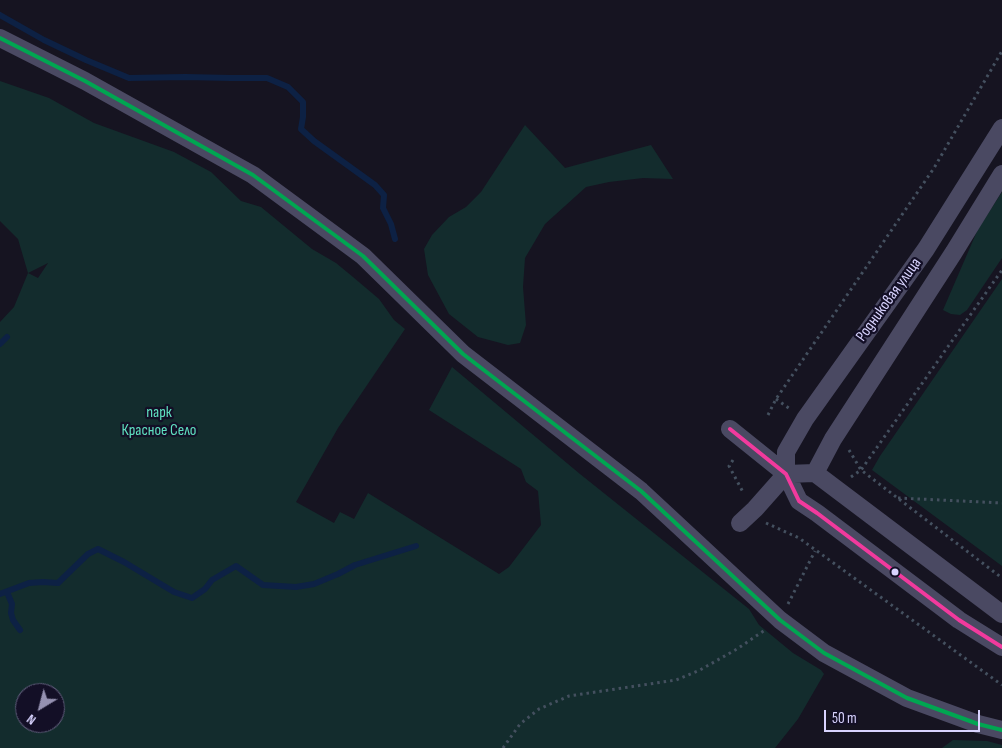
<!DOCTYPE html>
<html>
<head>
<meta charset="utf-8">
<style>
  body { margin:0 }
  #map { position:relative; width:1002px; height:748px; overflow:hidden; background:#161421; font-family:"Sofia Sans Condensed",sans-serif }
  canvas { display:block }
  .north { position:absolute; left:15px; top:683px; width:50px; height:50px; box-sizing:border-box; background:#130f26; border:1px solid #625e7d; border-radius:50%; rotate:217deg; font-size:14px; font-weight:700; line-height:20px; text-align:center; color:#d9d4ff }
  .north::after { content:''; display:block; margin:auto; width:18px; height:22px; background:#9591b1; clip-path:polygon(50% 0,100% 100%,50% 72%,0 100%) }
  .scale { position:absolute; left:824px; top:710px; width:156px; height:22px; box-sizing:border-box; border:2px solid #d9d4ff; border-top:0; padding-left:6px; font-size:15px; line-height:18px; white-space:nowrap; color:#d9d4ff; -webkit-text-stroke:4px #130f26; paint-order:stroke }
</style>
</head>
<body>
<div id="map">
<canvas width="1002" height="748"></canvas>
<div class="north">N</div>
<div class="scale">50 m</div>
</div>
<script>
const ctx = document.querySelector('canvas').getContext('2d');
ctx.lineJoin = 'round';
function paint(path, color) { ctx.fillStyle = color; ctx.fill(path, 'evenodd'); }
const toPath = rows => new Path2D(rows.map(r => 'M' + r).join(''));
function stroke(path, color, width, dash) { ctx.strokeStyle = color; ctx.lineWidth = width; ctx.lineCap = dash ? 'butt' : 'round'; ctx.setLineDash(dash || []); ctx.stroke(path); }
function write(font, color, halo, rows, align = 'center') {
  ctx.font = font + ' "Sofia Sans Condensed",sans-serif'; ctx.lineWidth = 4.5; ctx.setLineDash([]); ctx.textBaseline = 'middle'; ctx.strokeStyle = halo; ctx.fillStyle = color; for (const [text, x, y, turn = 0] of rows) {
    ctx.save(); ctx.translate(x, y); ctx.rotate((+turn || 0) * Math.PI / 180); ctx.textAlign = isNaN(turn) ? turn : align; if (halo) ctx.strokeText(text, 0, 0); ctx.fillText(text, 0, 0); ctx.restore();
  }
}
const green = toPath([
  [0,81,49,98,94,123,174,152,211,172,241,201,261,207,312,249,336,263,353,277,379,299,394,320,405,329,338,428,296,502,334,523,340,512,354,519,368,493,499,574,509,567,541,525,538,491,526,482,521,469,429,410,452,367,580,474,749,609,759,625,793,653,821,670,824,674,798,719,775,748,0,748,0,322,14,307,28,273,18,239,0,221],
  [48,263,38,278,28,273],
  [25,693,55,693,55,723,25,723],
  [525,125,565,168,651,145,673,179,643,178,609,182,586,187,545,224,525,258,523,287,526,325,520,343,508,345,478,337,449,314,428,275,424,249,432,235,449,217,466,207,481,192],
  [1002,192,1002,258,967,310,960,315,951,314,943,310,978,229],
  [1002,279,1002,566,872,470,880,456],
  [953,740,987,741,1002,745,1002,748,942,748]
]);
const stream = toPath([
  [0,15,44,40,86,60,129,78,185,77,231,78,267,78,288,87,303,102,303,117,301,129,314,141,375,185,384,195,383,208,391,224,395,239],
  [0,344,7,337],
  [7,592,12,604,11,613,13,620,20,630],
  [0,594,29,583,43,582,58,583,88,554,98,549,124,562,174,592,192,598,205,589,212,580,236,566,263,585,296,587,314,584,338,574,355,565,416,546]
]);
const path = toPath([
  [776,399,790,409],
  [768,415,776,399,934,168,1002,51],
  [849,450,861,470,1002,578],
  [733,460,729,466,744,494],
  [851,477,861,470,1002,270],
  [898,498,1002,503],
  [766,523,799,538,1002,685],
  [788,604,815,551],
  [503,748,520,724,539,709,569,696,676,680,700,670,737,649,765,630]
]);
const minor = toPath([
  [0,38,85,81,253,175,363,256,463,354,641,491,780,620,824,653,907,698,978,724,1002,730],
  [730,429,786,474,799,501,817,513,959,620,1002,647],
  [815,473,833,439,954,252,1002,174],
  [786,474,786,452,805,419,926,249,1002,128],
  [786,474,815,473,1002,614],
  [740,523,755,509,786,474]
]);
const bus1 = toPath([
  [0,38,85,81,253,175,363,256,463,354,641,491,780,620,824,653,907,698,978,724,1002,730]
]);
const bus2 = toPath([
  [730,429,786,474,799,501,817,513,959,620,1002,647]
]);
const markers = [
  [895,572,4.5,"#d9d4ff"]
];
const streetNames = [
  ["Родниковая улица",889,300,-54]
];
const parkNames = [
  ["парк",159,413],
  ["Красное Село",159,431]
];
paint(green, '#132c2d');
stroke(stream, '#0d2144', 6);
stroke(path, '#44505f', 3, [2.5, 4]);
stroke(minor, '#4a4962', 18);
stroke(bus1, '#00a651', 4);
stroke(bus2, '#f13a9d', 4);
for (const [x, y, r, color] of markers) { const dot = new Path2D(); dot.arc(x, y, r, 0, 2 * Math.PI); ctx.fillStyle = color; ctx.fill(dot); stroke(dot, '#130f26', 2); }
write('16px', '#d9d4ff', '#130f26', streetNames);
write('16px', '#5fe0c0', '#130f26', parkNames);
</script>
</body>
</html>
